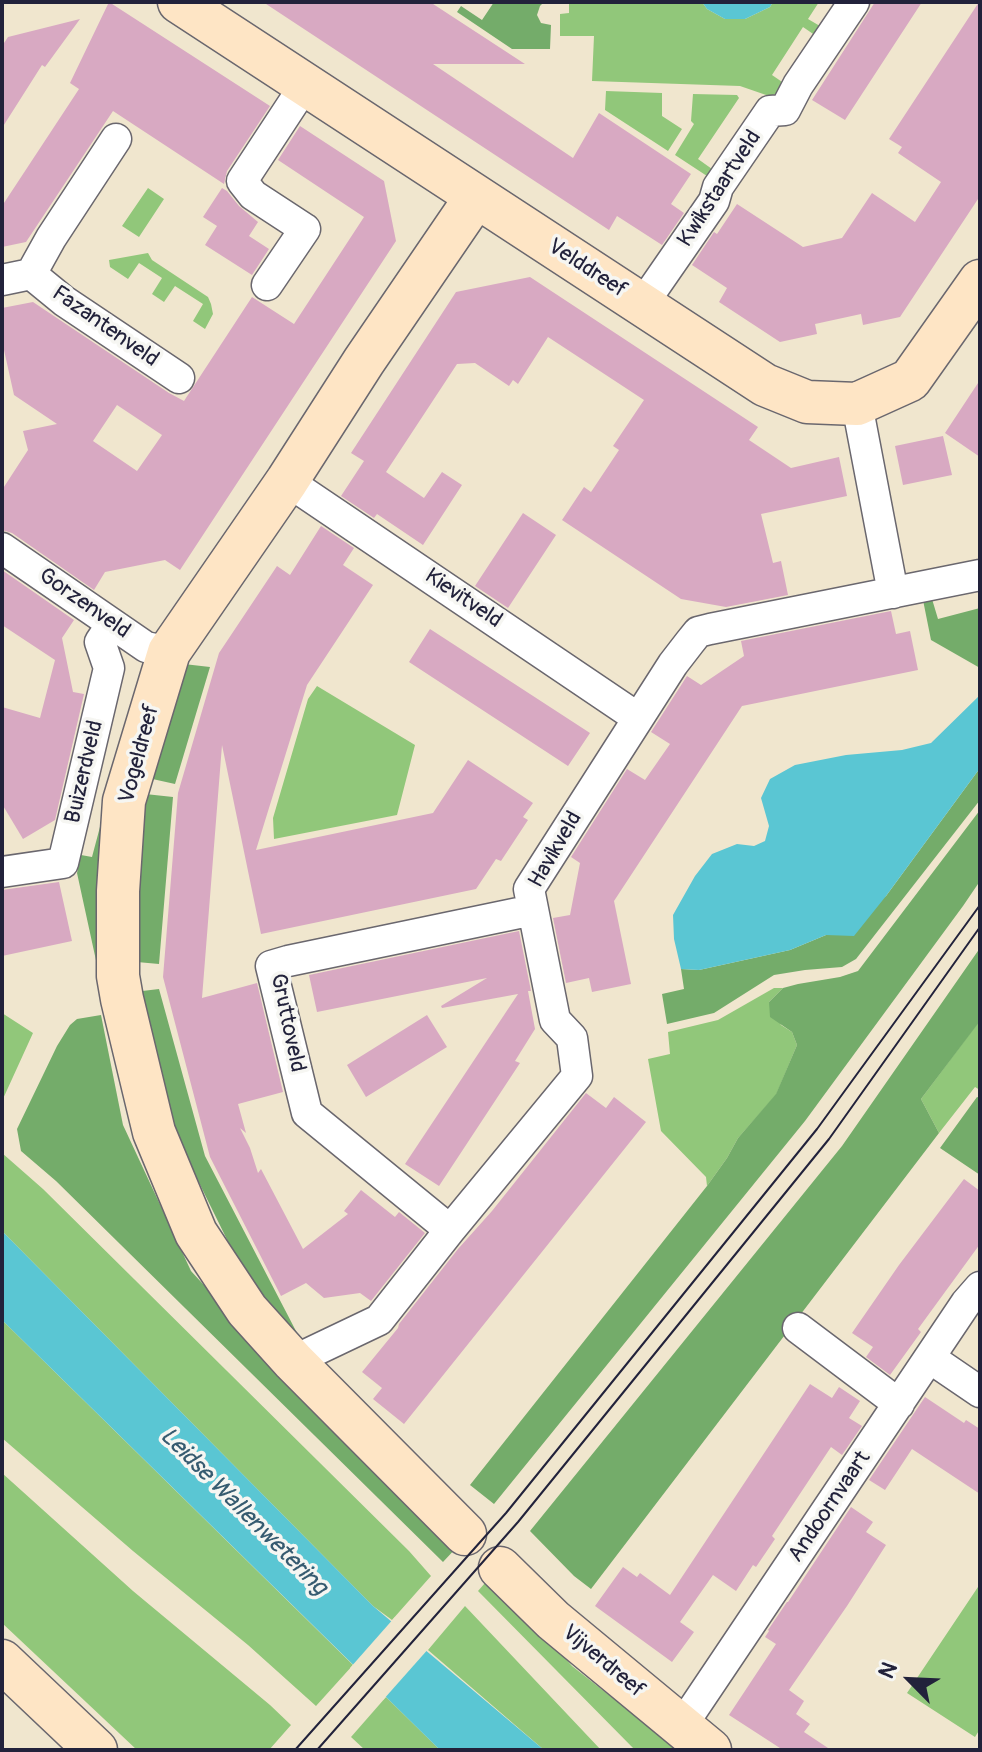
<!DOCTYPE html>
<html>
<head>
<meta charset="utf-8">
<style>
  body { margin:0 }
  #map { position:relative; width:982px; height:1752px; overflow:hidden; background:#f0e6ce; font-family:Pangolin,sans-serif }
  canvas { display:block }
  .frame { position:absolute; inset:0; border:4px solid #22223b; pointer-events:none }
  .north { position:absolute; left:870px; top:1640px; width:80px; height:80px; -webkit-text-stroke:6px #f6f6f2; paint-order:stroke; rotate:294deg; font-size:22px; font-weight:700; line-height:32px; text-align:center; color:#22223b }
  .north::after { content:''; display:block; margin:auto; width:28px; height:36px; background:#22223b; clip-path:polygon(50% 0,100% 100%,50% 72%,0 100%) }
</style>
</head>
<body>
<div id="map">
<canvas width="982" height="1752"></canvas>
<div class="frame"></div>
<div class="north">N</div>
</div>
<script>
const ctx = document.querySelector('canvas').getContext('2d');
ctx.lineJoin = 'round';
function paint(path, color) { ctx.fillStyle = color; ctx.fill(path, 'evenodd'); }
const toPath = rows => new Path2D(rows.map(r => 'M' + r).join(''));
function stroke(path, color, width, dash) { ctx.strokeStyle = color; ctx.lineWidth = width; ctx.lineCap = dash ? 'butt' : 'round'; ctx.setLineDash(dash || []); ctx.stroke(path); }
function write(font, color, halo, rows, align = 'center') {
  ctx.font = font + ' Pangolin,sans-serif'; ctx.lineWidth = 7; ctx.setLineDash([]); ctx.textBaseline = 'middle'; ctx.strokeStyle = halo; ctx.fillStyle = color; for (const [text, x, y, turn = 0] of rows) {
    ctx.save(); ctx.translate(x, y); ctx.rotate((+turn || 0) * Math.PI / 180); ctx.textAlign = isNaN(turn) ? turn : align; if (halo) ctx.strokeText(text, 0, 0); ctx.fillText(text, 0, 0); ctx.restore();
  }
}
const green = toPath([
  [569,2,702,2,707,9,725,19,745,19,770,7,773,2,819,2,808,19,825,29,819,38,803,27,772,75,788,86,782,92,769,96,740,86,592,81,594,36,560,36,560,14,569,13],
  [606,91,662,93,662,116,682,129,668,151,605,110],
  [693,94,737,95,739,98,698,159,712,169,707,176,675,155,694,124,691,121],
  [148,188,164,199,139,237,122,226],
  [148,253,152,260,208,297,211,304,213,314,205,329,193,321,203,304,175,286,164,302,152,294,162,278,139,263,128,279,110,267,109,260],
  [317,686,415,745,397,815,274,839,273,818,308,699],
  [774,988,783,988,769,1002,781,1025,792,1032,797,1045,776,1095,738,1138,727,1158,707,1186,706,1177,661,1131,648,1059,670,1054,668,1032,718,1020],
  [2,1013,33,1033,2,1101],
  [980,1020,980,1090,975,1087,939,1133,921,1099],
  [2,1153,43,1189,409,1551,431,1576,392,1620,373,1606,2,1231],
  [2,1320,353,1665,316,1706,248,1645,133,1551,2,1438],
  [2,1473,133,1591,270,1705,291,1725,269,1750,137,1750,2,1623],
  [492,1575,572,1666,619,1703,689,1750,635,1750,478,1591],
  [980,1584,980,1729,975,1737,907,1693],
  [465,1606,601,1750,544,1750,428,1650],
  [386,1697,440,1750,365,1750,351,1737]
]);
const forest = toPath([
  [494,2,544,2,540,6,537,15,541,23,551,25,550,49,512,49,457,12,461,6,482,20],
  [932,599,938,619,980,608,980,668,931,640,923,600],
  [175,663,210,667,175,784,139,776],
  [980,768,980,800,856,959,842,967,805,970,774,975,714,1013,667,1024,662,994,684,989,681,969,699,970,790,950,826,935,886,896],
  [113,778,102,988,77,873,81,855,92,857],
  [136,793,173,797,159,964,126,961],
  [980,810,980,881,963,906,805,1121,494,1504,470,1485,707,1186,727,1158,738,1138,776,1094,797,1045,792,1032,770,1017,769,1002,783,988,798,984,840,977,858,971],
  [980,948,980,1021,921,1099,939,1133,591,1589,574,1576,530,1531,842,1146],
  [159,989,205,1156,297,1333,287,1340,240,1266,180,1144,134,992],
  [101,1015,123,1125,191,1271,256,1342,457,1547,443,1562,56,1181,21,1151,17,1129,57,1046,70,1025,77,1019],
  [977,1097,980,1098,980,1175,940,1148]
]);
const water = toPath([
  [702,2,773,2,770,7,745,19,725,19,707,9],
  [980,695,980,768,886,896,854,936,826,935,790,950,699,970,681,969,674,939,673,915,695,876,712,854,737,844,754,846,765,841,769,826,761,798,770,779,795,765,846,755,902,750,931,743],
  [2,1231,373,1606,544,1750,440,1750,2,1320]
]);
const pier = toPath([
  [395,1617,430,1647,383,1700,350,1668]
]);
const building = toPath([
  [109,2,270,106,227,171,224,184,113,111,26,242,2,247,2,206,79,89,70,83],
  [263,2,430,2,525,64,433,64,573,158,599,113,691,174,671,204,684,213,662,245,617,216,609,230],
  [875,2,922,2,845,120,812,100],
  [979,2,980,196,900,317,863,325,861,314,815,324,817,334,780,342,719,302,727,288,692,265,714,232,717,234,737,204,803,247,842,238,872,193,915,222,941,182,898,153,902,147,889,139],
  [80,19,45,67,42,65,2,128,2,46,8,37],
  [300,126,384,181,396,241,180,570,165,560,105,572,94,590,12,533,2,530,2,490,28,450,23,431,57,424,14,395,2,341,2,308,33,302,169,393,184,401,252,297,294,324,364,217,278,160],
  [117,405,162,435,137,471,93,441],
  [222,188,227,191,239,206,258,222,249,236,269,249,252,275,205,245,217,226,203,217],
  [530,277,758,427,749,440,791,468,839,457,847,496,761,514,773,563,781,561,788,595,726,607,681,599,562,520,584,487,591,492,619,450,613,446,644,400,548,337,518,384,513,380,509,386,475,363,457,364,386,472,424,498,442,472,462,485,423,545,377,514,374,518,341,496,364,461,351,453,456,292],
  [980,380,980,457,945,433],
  [943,436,952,475,903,485,895,446],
  [523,513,556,535,508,608,475,586],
  [321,526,354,548,343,565,373,585,307,685,256,850,433,813,468,760,533,803,523,817,528,820,501,861,496,859,476,889,261,934,222,745,202,998,257,983,283,1092,238,1104,246,1133,240,1128,250,1148,258,1173,261,1169,303,1249,348,1214,344,1211,361,1190,395,1217,399,1212,425,1233,371,1301,360,1293,324,1298,306,1283,281,1296,210,1157,163,977,178,793,219,653,277,566,290,575],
  [2,570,74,620,62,638,73,692,84,694,55,820,23,839,2,804,2,707,40,718,55,660,2,625],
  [891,611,896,634,910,631,918,670,742,706,614,901,631,984,592,992,589,978,566,983,553,918,570,915,580,863,571,857,627,769,645,780,670,744,651,732,687,676,701,685,744,656,741,641],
  [430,629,590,733,568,766,409,662],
  [59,882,72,941,2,956,2,890],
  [519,931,531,991,528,991,535,1029,515,1061,520,1063,439,1186,405,1164,518,994,442,1008,441,1006,487,978,317,1012,309,975],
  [427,1015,447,1047,366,1097,347,1065],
  [586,1093,606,1108,614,1097,646,1122,404,1424,373,1399,382,1388,362,1372,398,1328,399,1324,458,1249,492,1211],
  [964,1179,980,1191,980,1244,918,1329,921,1332,890,1375,866,1357,873,1347,852,1333,899,1265],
  [810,1384,832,1398,839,1387,860,1401,849,1418,862,1426,842,1455,831,1447,772,1536,775,1539,756,1567,753,1565,736,1591,713,1575,680,1622,694,1632,672,1662,595,1606,623,1567,637,1577,640,1573,670,1595],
  [925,1397,964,1423,966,1420,980,1429,980,1494,912,1449,885,1490,869,1480],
  [851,1507,873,1522,866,1532,886,1545,847,1606,789,1690,804,1701,796,1714,810,1724,804,1732,831,1750,783,1750,729,1715,776,1644,765,1637,769,1631,768,1630,787,1602,788,1602]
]);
const street = toPath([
  [31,274,51,238,116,139],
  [2,280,31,274,64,301,179,378],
  [267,285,305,229,253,195,242,181,305,85],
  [642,305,714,201,718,187,770,111,785,110,798,85,854,2],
  [857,404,893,593],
  [287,481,638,718],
  [2,548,146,647,169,652],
  [2,872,63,863,109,668,100,642,112,624],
  [450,1230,307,1113,271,966,288,961,533,910],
  [798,1328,899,1404],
  [930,1358,980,1392],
  [293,1361,379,1320,450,1230,577,1076,572,1038,555,1020,529,889,673,664,690,642,698,632,710,629,980,575],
  [681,1727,966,1303,980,1287]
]);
const secondary = toPath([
  [179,2,765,385,807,402,857,404,910,380,980,281],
  [465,1534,293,1361,247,1310,196,1233,154,1132,122,999,118,976,118,891,124,801,169,652,287,481,364,361,476,197],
  [500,1568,553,1620,710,1750],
  [2,1661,96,1750]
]);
const tram = toPath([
  [295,1750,506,1513,817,1129,980,905],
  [317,1750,518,1522,829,1139,980,927]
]);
const streetNames = [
  ["Kwikstaartveld",720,189,-57],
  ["Velddreef",587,269,33],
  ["Fazantenveld",105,327,35],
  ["Kievitveld",463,599,34],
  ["Gorzenveld",84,604,35],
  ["Vogeldreef",140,754,-75],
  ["Buizerdveld",85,772,-77],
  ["Havikveld",556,850,-60],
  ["Gruttoveld",287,1023,78],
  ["Andoornvaart",830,1507,-56],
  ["Vijverdreef",603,1662,40]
];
const waterNames = [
  ["Leidse Wallenwetering",243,1512,45]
];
paint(green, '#91c77a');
paint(forest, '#74ac6a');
paint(water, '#5ac6d3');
paint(pier, '#f0e6ce');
paint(building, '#d8a9c2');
stroke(street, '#6a676e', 33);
stroke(secondary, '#6a676e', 45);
stroke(street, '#fff', 30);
stroke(secondary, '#fee5c5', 42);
stroke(tram, '#22223b', 2);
write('22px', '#22223b', '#f6f6f2', streetNames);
write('italic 24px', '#365b70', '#f6f6f2', waterNames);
</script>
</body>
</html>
